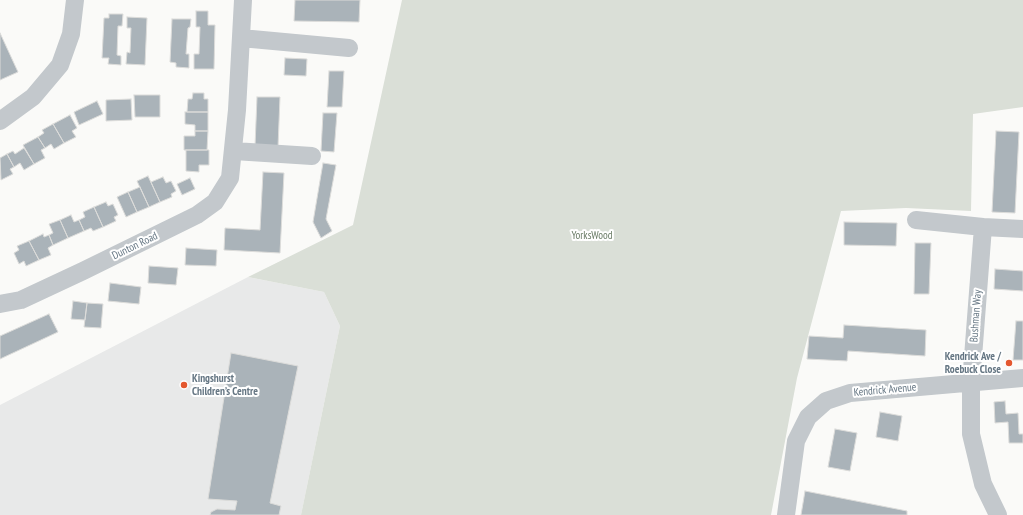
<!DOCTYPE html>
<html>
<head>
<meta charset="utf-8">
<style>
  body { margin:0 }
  canvas { display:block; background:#fafaf8 }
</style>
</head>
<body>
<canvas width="1023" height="515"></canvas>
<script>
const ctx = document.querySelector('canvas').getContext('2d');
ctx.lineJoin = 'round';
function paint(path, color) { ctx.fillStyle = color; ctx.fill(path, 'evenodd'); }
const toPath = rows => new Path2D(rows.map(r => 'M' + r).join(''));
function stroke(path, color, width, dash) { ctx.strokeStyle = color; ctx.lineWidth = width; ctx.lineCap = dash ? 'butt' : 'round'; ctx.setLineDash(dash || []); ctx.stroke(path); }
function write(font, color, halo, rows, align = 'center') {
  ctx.font = font + ' "PT Sans Narrow",sans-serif'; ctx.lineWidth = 4; ctx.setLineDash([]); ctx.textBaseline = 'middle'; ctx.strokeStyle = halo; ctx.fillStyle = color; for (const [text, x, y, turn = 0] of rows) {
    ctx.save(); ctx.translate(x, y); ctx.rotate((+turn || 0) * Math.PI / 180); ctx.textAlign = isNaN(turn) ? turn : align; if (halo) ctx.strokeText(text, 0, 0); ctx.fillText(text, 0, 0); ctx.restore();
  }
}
const built = toPath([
  [248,277,324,292,340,326,301,515,0,515,0,405]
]);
const green = toPath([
  [402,0,1023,0,1023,107,973,114,971,211,906,208,841,211,797,378,771,515,301,515,340,326,324,292,248,277,353,225]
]);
const building = toPath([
  [295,0,360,0,359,22,294,21,295,0],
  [196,11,208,11,208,25,215,25,214,69,194,69,194,54,199,54,200,27,196,27,196,11],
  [109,14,123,14,122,26,118,26,117,55,121,56,121,65,108,64,109,58,102,58,104,18,109,18,109,14],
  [127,17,147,18,145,65,126,64,127,52,130,53,131,28,127,28,127,17],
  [172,19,191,19,190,27,188,28,186,54,189,54,189,68,176,67,176,63,170,62,172,19],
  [0,33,18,72,0,80,0,33],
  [285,58,307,59,306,76,284,75,285,58],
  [329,71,344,71,342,107,327,107,329,71],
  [193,93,204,93,204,99,208,99,208,112,187,112,188,99,192,99,193,93],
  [134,95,160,95,160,117,135,117,134,95],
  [257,97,280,97,278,147,255,146,257,97],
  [131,99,132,120,106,121,106,100,131,99],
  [97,101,103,114,79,125,74,112,97,101],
  [185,112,208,112,208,131,195,131,195,125,185,124,185,112],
  [323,113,337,113,334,152,321,151,323,113],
  [70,115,77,128,72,131,76,137,64,143,53,124,70,115],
  [53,124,64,143,54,149,51,144,45,148,38,137,44,133,42,130,53,124],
  [195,131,208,131,207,150,184,150,184,136,195,136,195,131],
  [996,131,1019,132,1015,213,992,212,996,131],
  [38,137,45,148,41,150,45,158,34,164,23,145,38,137],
  [24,148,34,164,24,170,20,163,14,167,7,154,13,151,15,154,24,148],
  [186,150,209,150,209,165,199,165,199,172,186,171,186,150],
  [7,154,14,167,10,169,13,174,1,180,0,158,7,154],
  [323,163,336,165,326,219,332,231,321,238,313,222,323,163],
  [263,172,284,173,280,253,224,250,225,228,260,230,263,172],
  [148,176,160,202,149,207,137,181,148,176],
  [163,177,166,183,171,181,176,191,171,194,172,197,160,202,151,182,163,177],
  [190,178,195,189,182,195,177,184,190,178],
  [140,187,149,207,137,212,128,192,140,187],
  [128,192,137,212,126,217,117,197,128,192],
  [106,202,108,206,113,204,118,215,114,217,116,221,103,227,94,207,106,202],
  [94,207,103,227,93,231,91,228,84,231,79,220,85,217,83,212,94,207],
  [71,215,74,222,79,220,84,231,68,238,60,220,71,215],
  [60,220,68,238,53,245,49,235,53,233,49,224,60,220],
  [844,222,897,223,896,246,844,245,844,222],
  [43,234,44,237,49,235,53,245,48,248,51,255,39,260,29,241,43,234],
  [29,241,39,260,26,266,24,261,19,264,14,253,19,250,17,246,29,241],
  [915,243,931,243,929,294,914,294,915,243],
  [186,248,217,250,216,266,185,265,186,248],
  [149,266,178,268,176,285,148,283,149,266],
  [995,269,1023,271,1023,291,994,289,995,269],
  [110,283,141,287,139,304,108,301,110,283],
  [73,301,87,303,85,320,71,319,73,301],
  [87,303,103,304,101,328,84,327,87,303],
  [49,314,58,332,0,359,0,336,49,314],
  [1016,321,1023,321,1023,360,1013,360,1016,321],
  [844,325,926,330,925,356,848,351,847,361,807,359,809,336,843,338,844,325],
  [231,353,298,366,270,503,281,506,279,515,210,515,211,512,217,509,235,510,237,501,208,499,231,353],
  [1005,401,1006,414,1018,413,1019,434,1023,434,1023,443,1009,443,1008,422,995,423,994,402,1005,401],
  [880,412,902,416,898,441,876,437,880,412],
  [835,429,857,433,850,471,828,467,835,429],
  [805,491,907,511,907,515,801,515,805,491]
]);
const minor = toPath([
  [241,38,349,48],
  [0,121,33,97,60,65,71,34,75,0],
  [234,151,312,156],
  [916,220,983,227,971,383,971,434,983,484,998,515],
  [983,227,1023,229],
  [0,304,21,300,83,271,197,215,215,202,230,178,237,110,243,0],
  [786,515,796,441,808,417,826,401,850,393,1023,378]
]);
const markers = [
  [1009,363,4,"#e4572e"],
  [184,385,4,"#e4572e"]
];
const parkNames = [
  ["YorksWood",592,236]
];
const streetNames = [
  ["Dunton Road",135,246,-26],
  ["Bushman Way",976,316,-86],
  ["Kendrick Avenue",885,390,-5]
];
const poiNames = [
  ["Kendrick Ave /",1001,357],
  ["Roebuck Close",1001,370],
  ["Kingshurst",192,379,"left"],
  ["Children’s Centre",192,392,"left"]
];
paint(built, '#e8e9e9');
paint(green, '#dadfd7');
paint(building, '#aab3b9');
stroke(building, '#dcdcda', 1);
stroke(minor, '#c3c8cc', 18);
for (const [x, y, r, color] of markers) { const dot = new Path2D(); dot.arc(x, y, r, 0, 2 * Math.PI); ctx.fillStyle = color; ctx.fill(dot); stroke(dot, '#fff', 1.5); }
write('11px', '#687a64', '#fff', parkNames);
write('11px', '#657683', '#fff', streetNames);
write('bold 11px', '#657683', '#fff', poiNames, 'right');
</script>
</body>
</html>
